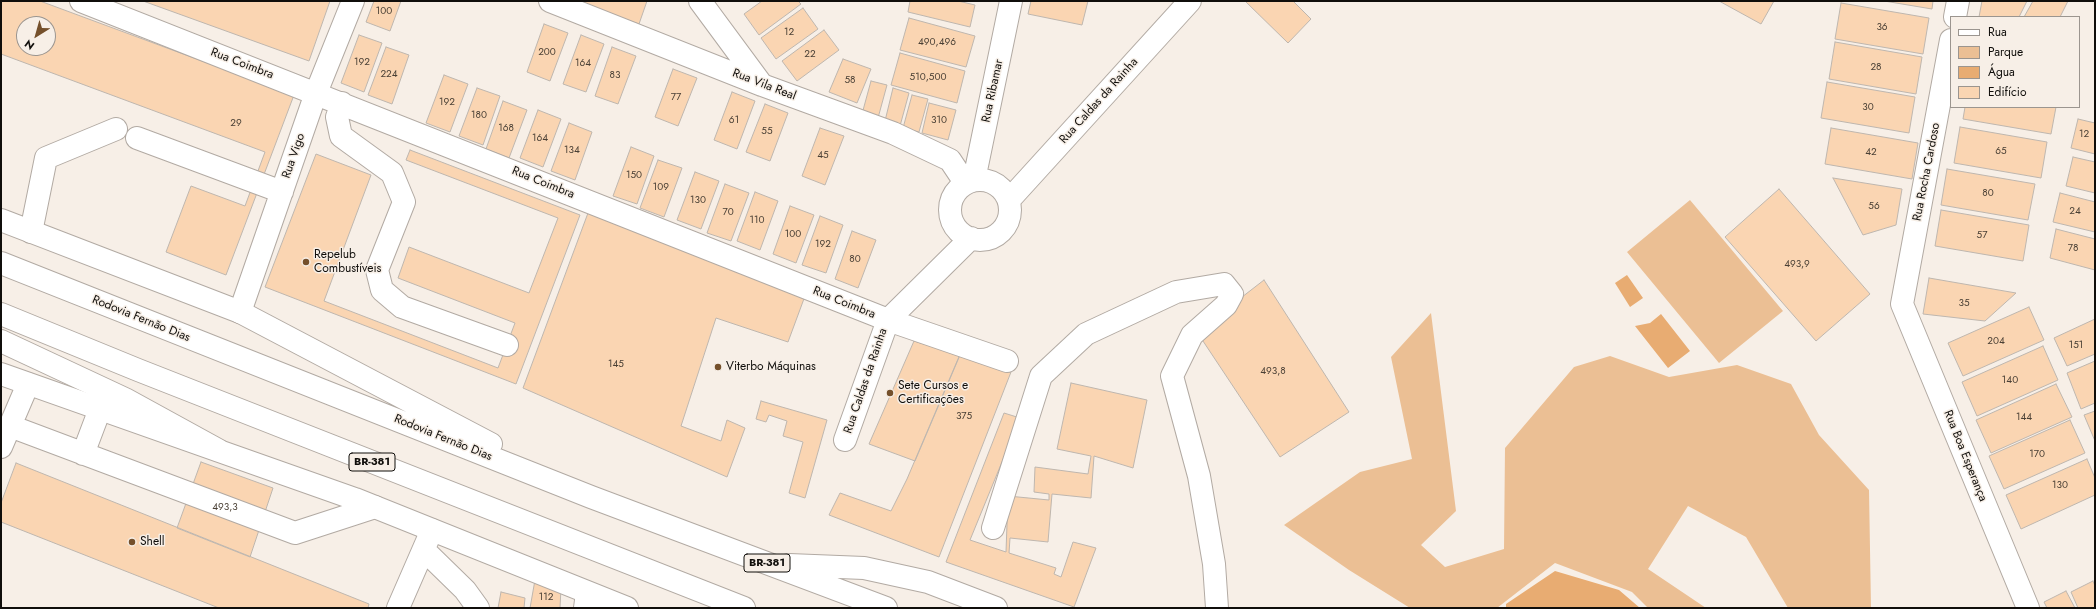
<!DOCTYPE html>
<html>
<head>
<meta charset="utf-8">
<style>
  body { margin:0 }
  #map { position:relative; width:2096px; height:609px; overflow:hidden; background:#f7efe7; font-family:Jost,sans-serif }
  canvas { display:block }
  .frame { position:absolute; inset:0; border:2px solid #100e0b; pointer-events:none }
  .legend { position:absolute; left:1950px; top:16px; width:130px; height:92px; box-sizing:border-box; background:#f7efe7; border:1px solid #9b958f; margin:0; padding:5px 7px; list-style:none; font-size:12px; color:#100e0b }
  .legend li { display:flex; align-items:center; gap:8px; height:20px }
  .legend b { width:20px; border:1px solid #9b958f }
  .north { position:absolute; left:16px; top:16px; width:40px; height:40px; box-sizing:border-box; background:#f7efe7; border:1px solid #9b958f; border-radius:50%; rotate:217deg; font-size:11px; font-weight:700; line-height:16px; text-align:center; color:#100e0b }
  .north::after { content:''; display:block; margin:auto; width:14px; height:18px; background:#75502b; clip-path:polygon(50% 0,100% 100%,50% 72%,0 100%) }
</style>
</head>
<body>
<div id="map">
<canvas width="2096" height="609"></canvas>
<div class="frame"></div>
<ul class="legend">
<li><b style="height:5px;background:#fff"></b>Rua</li>
<li><b style="height:11px;background:#ebbf94"></b>Parque</li>
<li><b style="height:11px;background:#e8ac72"></b>Água</li>
<li><b style="height:11px;background:#fad5b2"></b>Edifício</li>
</ul>
<div class="north">N</div>
</div>
<script>
const ctx = document.querySelector('canvas').getContext('2d');
ctx.lineJoin = 'round';
function paint(path, color) { ctx.fillStyle = color; ctx.fill(path, 'evenodd'); }
const toPath = rows => new Path2D(rows.map(r => 'M' + r).join(''));
function stroke(path, color, width, dash) { ctx.strokeStyle = color; ctx.lineWidth = width; ctx.lineCap = dash ? 'butt' : 'round'; ctx.setLineDash(dash || []); ctx.stroke(path); }
function write(font, color, halo, rows, align = 'center') {
  ctx.font = font + ' Jost,sans-serif'; ctx.lineWidth = 3; ctx.setLineDash([]); ctx.textBaseline = 'middle'; ctx.strokeStyle = halo; ctx.fillStyle = color; for (const [text, x, y, turn = 0] of rows) {
    ctx.save(); ctx.translate(x, y); ctx.rotate((+turn || 0) * Math.PI / 180); ctx.textAlign = isNaN(turn) ? turn : align; if (halo) ctx.strokeText(text, 0, 0); ctx.fillText(text, 0, 0); ctx.restore();
  }
}
const green = toPath([
  [1690,200,1783,311,1719,363,1627,252],
  [1431,313,1456,511,1421,545,1445,567,1504,549,1505,448,1574,367,1610,356,1669,377,1737,365,1791,384,1819,435,1869,490,1871,608,1788,608,1746,537,1688,506,1648,569,1706,608,1648,608,1632,592,1555,563,1497,608,1410,608,1349,570,1284,525,1360,472,1412,459,1391,357]
]);
const water = toPath([
  [1627,275,1643,298,1630,307,1615,283],
  [1661,314,1690,351,1668,368,1635,326,1650,323],
  [1555,571,1619,590,1640,608,1506,608,1506,604]
]);
const building = toPath([
  [1,1,40,1,294,95,226,275,166,252,191,186,245,206,265,152,1,54,1,1],
  [24,24,48,24,48,48,24,48,24,24],
  [143,1,330,1,309,61,143,1],
  [374,1,401,1,390,31,366,22,374,1],
  [584,1,647,1,639,24,583,4,584,1],
  [762,1,798,1,801,4,759,35,744,14,762,1],
  [910,1,958,1,975,5,970,27,908,12,910,1],
  [1031,1,1088,1,1082,25,1028,14,1031,1],
  [1245,1,1293,1,1311,19,1288,43,1245,1],
  [1719,1,1774,1,1761,24,1719,1],
  [1884,1,1933,1,1932,9,1884,1],
  [1982,1,2027,1,2019,17,1979,17,1982,1],
  [2033,1,2068,1,2060,17,2024,17,2033,1],
  [1841,3,1929,18,1923,54,1835,39,1841,3],
  [803,8,818,29,776,59,761,38,803,8],
  [909,18,975,36,966,67,900,50,909,18],
  [544,24,568,33,550,81,527,72,544,24],
  [824,30,839,50,797,81,782,61,824,30],
  [359,35,382,43,364,92,341,83,359,35],
  [581,35,604,44,586,92,563,84,581,35],
  [1835,42,1922,57,1916,94,1829,79,1835,42],
  [386,47,409,55,392,104,368,95,386,47],
  [612,47,636,56,618,104,595,96,612,47],
  [900,53,965,71,957,103,891,85,900,53],
  [843,59,871,69,857,103,829,92,843,59],
  [673,69,697,78,678,126,655,117,673,69],
  [444,75,468,84,450,132,426,123,444,75],
  [871,81,887,85,878,118,862,114,871,81],
  [1827,82,1915,97,1909,133,1821,118,1827,82],
  [477,88,500,96,483,145,459,136,477,88],
  [893,88,909,93,900,126,885,121,893,88],
  [732,92,755,101,737,149,714,140,732,92],
  [912,95,928,99,919,132,903,128,912,95],
  [503,101,527,110,509,158,486,149,503,101],
  [929,103,956,110,948,140,922,133,929,103],
  [765,104,788,113,770,161,746,152,765,104],
  [1965,107,2056,107,2051,134,1963,119,1965,107],
  [538,110,561,119,543,167,520,158,538,110],
  [2078,119,2095,123,2095,154,2071,148,2078,119],
  [569,123,592,132,575,180,551,171,569,123],
  [1960,127,2047,142,2041,178,1954,163,1960,127],
  [820,128,844,136,825,185,802,176,820,128],
  [1831,128,1918,143,1912,179,1825,164,1831,128],
  [631,147,654,156,637,204,613,196,631,147],
  [410,150,580,215,516,384,265,287,316,154,371,175,324,301,498,368,515,323,398,278,409,247,529,293,558,218,406,160,410,150],
  [2073,157,2095,162,2095,193,2066,186,2073,157],
  [658,160,682,168,664,217,640,208,658,160],
  [1947,169,2035,184,2028,220,1941,205,1947,169],
  [695,172,719,181,701,229,677,220,695,172],
  [1833,178,1902,189,1896,225,1863,235,1833,178],
  [725,184,749,193,731,241,707,233,725,184],
  [1779,189,1870,294,1816,341,1725,237,1779,189],
  [755,192,778,201,760,250,737,241,755,192],
  [2060,193,2095,202,2095,232,2053,222,2060,193],
  [790,206,814,215,796,263,773,254,790,206],
  [1941,210,2029,225,2023,261,1935,246,1941,210],
  [588,213,805,296,788,342,716,318,681,426,721,441,727,420,745,428,727,477,523,388,588,213],
  [820,216,843,225,826,273,802,265,820,216],
  [2056,229,2095,239,2095,270,2050,258,2056,229],
  [852,231,876,240,858,288,835,279,852,231],
  [1929,278,2016,293,1985,321,1923,314,1929,278],
  [1264,280,1349,412,1280,457,1197,332,1264,280],
  [2029,307,2044,340,1963,376,1948,343,2029,307],
  [2095,319,2095,354,2067,366,2054,338,2095,319],
  [914,341,960,355,915,461,869,444,914,341],
  [2043,346,2058,380,1977,416,1962,382,2043,346],
  [961,352,1011,372,939,557,829,515,840,493,891,511,907,479,961,352],
  [2095,361,2095,403,2081,409,2067,373,2095,361],
  [1071,383,1147,400,1133,468,1094,456,1091,498,1052,494,1048,542,1010,538,1009,553,1056,568,1054,574,1061,577,1073,542,1096,548,1074,607,946,562,1004,413,1020,418,970,540,1006,552,1008,496,1049,500,1049,494,1034,492,1035,467,1088,474,1091,456,1057,449,1071,383],
  [2056,384,2072,417,1991,453,1976,420,2056,384],
  [761,401,827,420,805,498,789,493,803,442,783,436,787,421,769,415,766,422,756,419,761,401],
  [2095,411,2095,441,2084,415,2095,411],
  [2070,420,2085,453,2004,489,1989,456,2070,420],
  [2087,459,2095,478,2095,495,2021,529,2006,495,2087,459],
  [201,462,273,488,250,557,177,528,201,462],
  [16,463,369,604,368,608,219,608,1,522,1,503,16,463],
  [535,580,561,588,560,608,530,608,535,580],
  [2093,581,2095,586,2095,608,2078,608,2071,592,2093,581],
  [2066,591,2075,608,2047,608,2044,602,2066,591],
  [501,592,525,598,524,608,498,608,501,592]
]);
const minor = toPath([
  [81,1,888,320,1007,361],
  [550,1,762,85,893,133,950,160,962,178,962,186],
  [700,1,762,85],
  [1955,17,1958,1],
  [1951,40,1902,304,2028,608],
  [342,103,337,117,341,136,392,173,404,202,377,270,382,290,402,307,507,345],
  [137,138,282,192],
  [974,180,1011,1],
  '950 210a30 30 0 1 1 60 0a30 30 0 1 1-60 0Z',
  [1009,200,1190,1],
  [31,232,46,158,116,129],
  [240,312,316,93,353,1],
  [10,426,295,533,375,507],
  [845,440,888,320,971,238],
  [1,447,28,384],
  [83,454,100,409],
  [993,528,1041,376,1086,334,1176,292,1224,284,1232,294,1226,305,1192,335,1172,376,1199,476,1214,564,1217,608],
  [424,550,465,590,478,608],
  [398,608,432,530],
  [585,608,587,593]
]);
const major = toPath([
  [1,220,240,312],
  [1,374,355,499,627,608]
]);
const highway = toPath([
  [1,263,591,497,886,608],
  [240,312,491,444],
  [1,314,138,370,744,608],
  [1,341,125,399,218,450],
  [789,565,864,568,928,582,996,608]
]);
const markers = [
  [306,262,4,"#75502b"],
  [718,367,4,"#75502b"],
  [890,393,4,"#75502b"],
  [132,542,4,"#75502b"]
];
const numberNames = [
  ["100",384,12],
  ["36",1882,28],
  ["12",789,33],
  ["490,496",937,43],
  ["200",547,53],
  ["22",810,55],
  ["192",362,63],
  ["164",583,64],
  ["28",1876,68],
  ["224",389,75],
  ["83",615,76],
  ["510,500",928,78],
  ["58",850,81],
  ["77",676,98],
  ["192",447,103],
  ["30",1868,108],
  ["180",479,116],
  ["61",734,121],
  ["310",939,121],
  ["29",236,124],
  ["168",506,129],
  ["55",767,132],
  ["12",2084,135],
  ["164",540,139],
  ["134",572,151],
  ["65",2001,152],
  ["42",1871,153],
  ["45",823,156],
  ["150",634,176],
  ["109",661,188],
  ["80",1988,194],
  ["130",698,201],
  ["56",1874,207],
  ["24",2075,212],
  ["70",728,213],
  ["110",757,221],
  ["100",793,235],
  ["57",1982,236],
  ["192",823,245],
  ["78",2073,249],
  ["80",855,260],
  ["493,9",1797,265],
  ["35",1964,304],
  ["204",1996,342],
  ["151",2076,346],
  ["145",616,365],
  ["493,8",1273,372],
  ["140",2010,381],
  ["375",964,417],
  ["144",2024,418],
  ["170",2037,455],
  ["130",2060,486],
  ["493,3",225,508],
  ["112",546,598]
];
const shields = [
  [372,462,46],
  [767,563,46]
];
const shieldNames = [
  ["BR-381",372,462],
  ["BR-381",767,563]
];
const streetNames = [
  ["Rua Coimbra",242,64,21],
  ["Rua Vila Real",764,85,21],
  ["Rua Ribamar",993,91,-78],
  ["Rua Caldas da Rainha",1099,101,-48],
  ["Rua Vigo",294,156,-71],
  ["Rua Rocha Cardoso",1927,172,-79],
  ["Rua Coimbra",543,183,22],
  ["Rua Coimbra",844,303,22],
  ["Rodovia Fernão Dias",141,319,22],
  ["Rua Caldas da Rainha",866,381,-71],
  ["Rodovia Fernão Dias",443,438,22],
  ["Rua Boa Esperança",1965,456,68]
];
const poiNames = [
  ["Repelub",314,255],
  ["Combustíveis",314,269],
  ["Viterbo Máquinas",726,367],
  ["Sete Cursos e",898,386],
  ["Certificações",898,400],
  ["Shell",140,542]
];
paint(green, '#ebbf94');
paint(water, '#e8ac72');
paint(building, '#fad5b2');
stroke(building, '#beb6ae', 1);
stroke(minor, '#b2aaa3', 24);
stroke(major, '#b2aaa3', 24);
stroke(highway, '#b2aaa3', 24);
stroke(minor, '#fff', 22);
stroke(major, '#fff', 22);
stroke(highway, '#fff', 22);
for (const [x, y, r, color] of markers) { const dot = new Path2D(); dot.arc(x, y, r, 0, 2 * Math.PI); ctx.fillStyle = color; ctx.fill(dot); stroke(dot, '#f7efe7', 1.5); }
write('10px', '#4a4035', null, numberNames);
for (const [x, y, w] of shields) { const box = new Path2D(); box.roundRect(x - w / 2, y - 9, w, 18, 3); ctx.fillStyle = '#f7efe7'; ctx.fill(box); stroke(box, '#100e0b', 1); }
write('bold 11px', '#100e0b', null, shieldNames);
write('12px', '#100e0b', '#f7efe7', streetNames);
write('12px', '#100e0b', '#f7efe7', poiNames, 'left');
</script>
</body>
</html>
